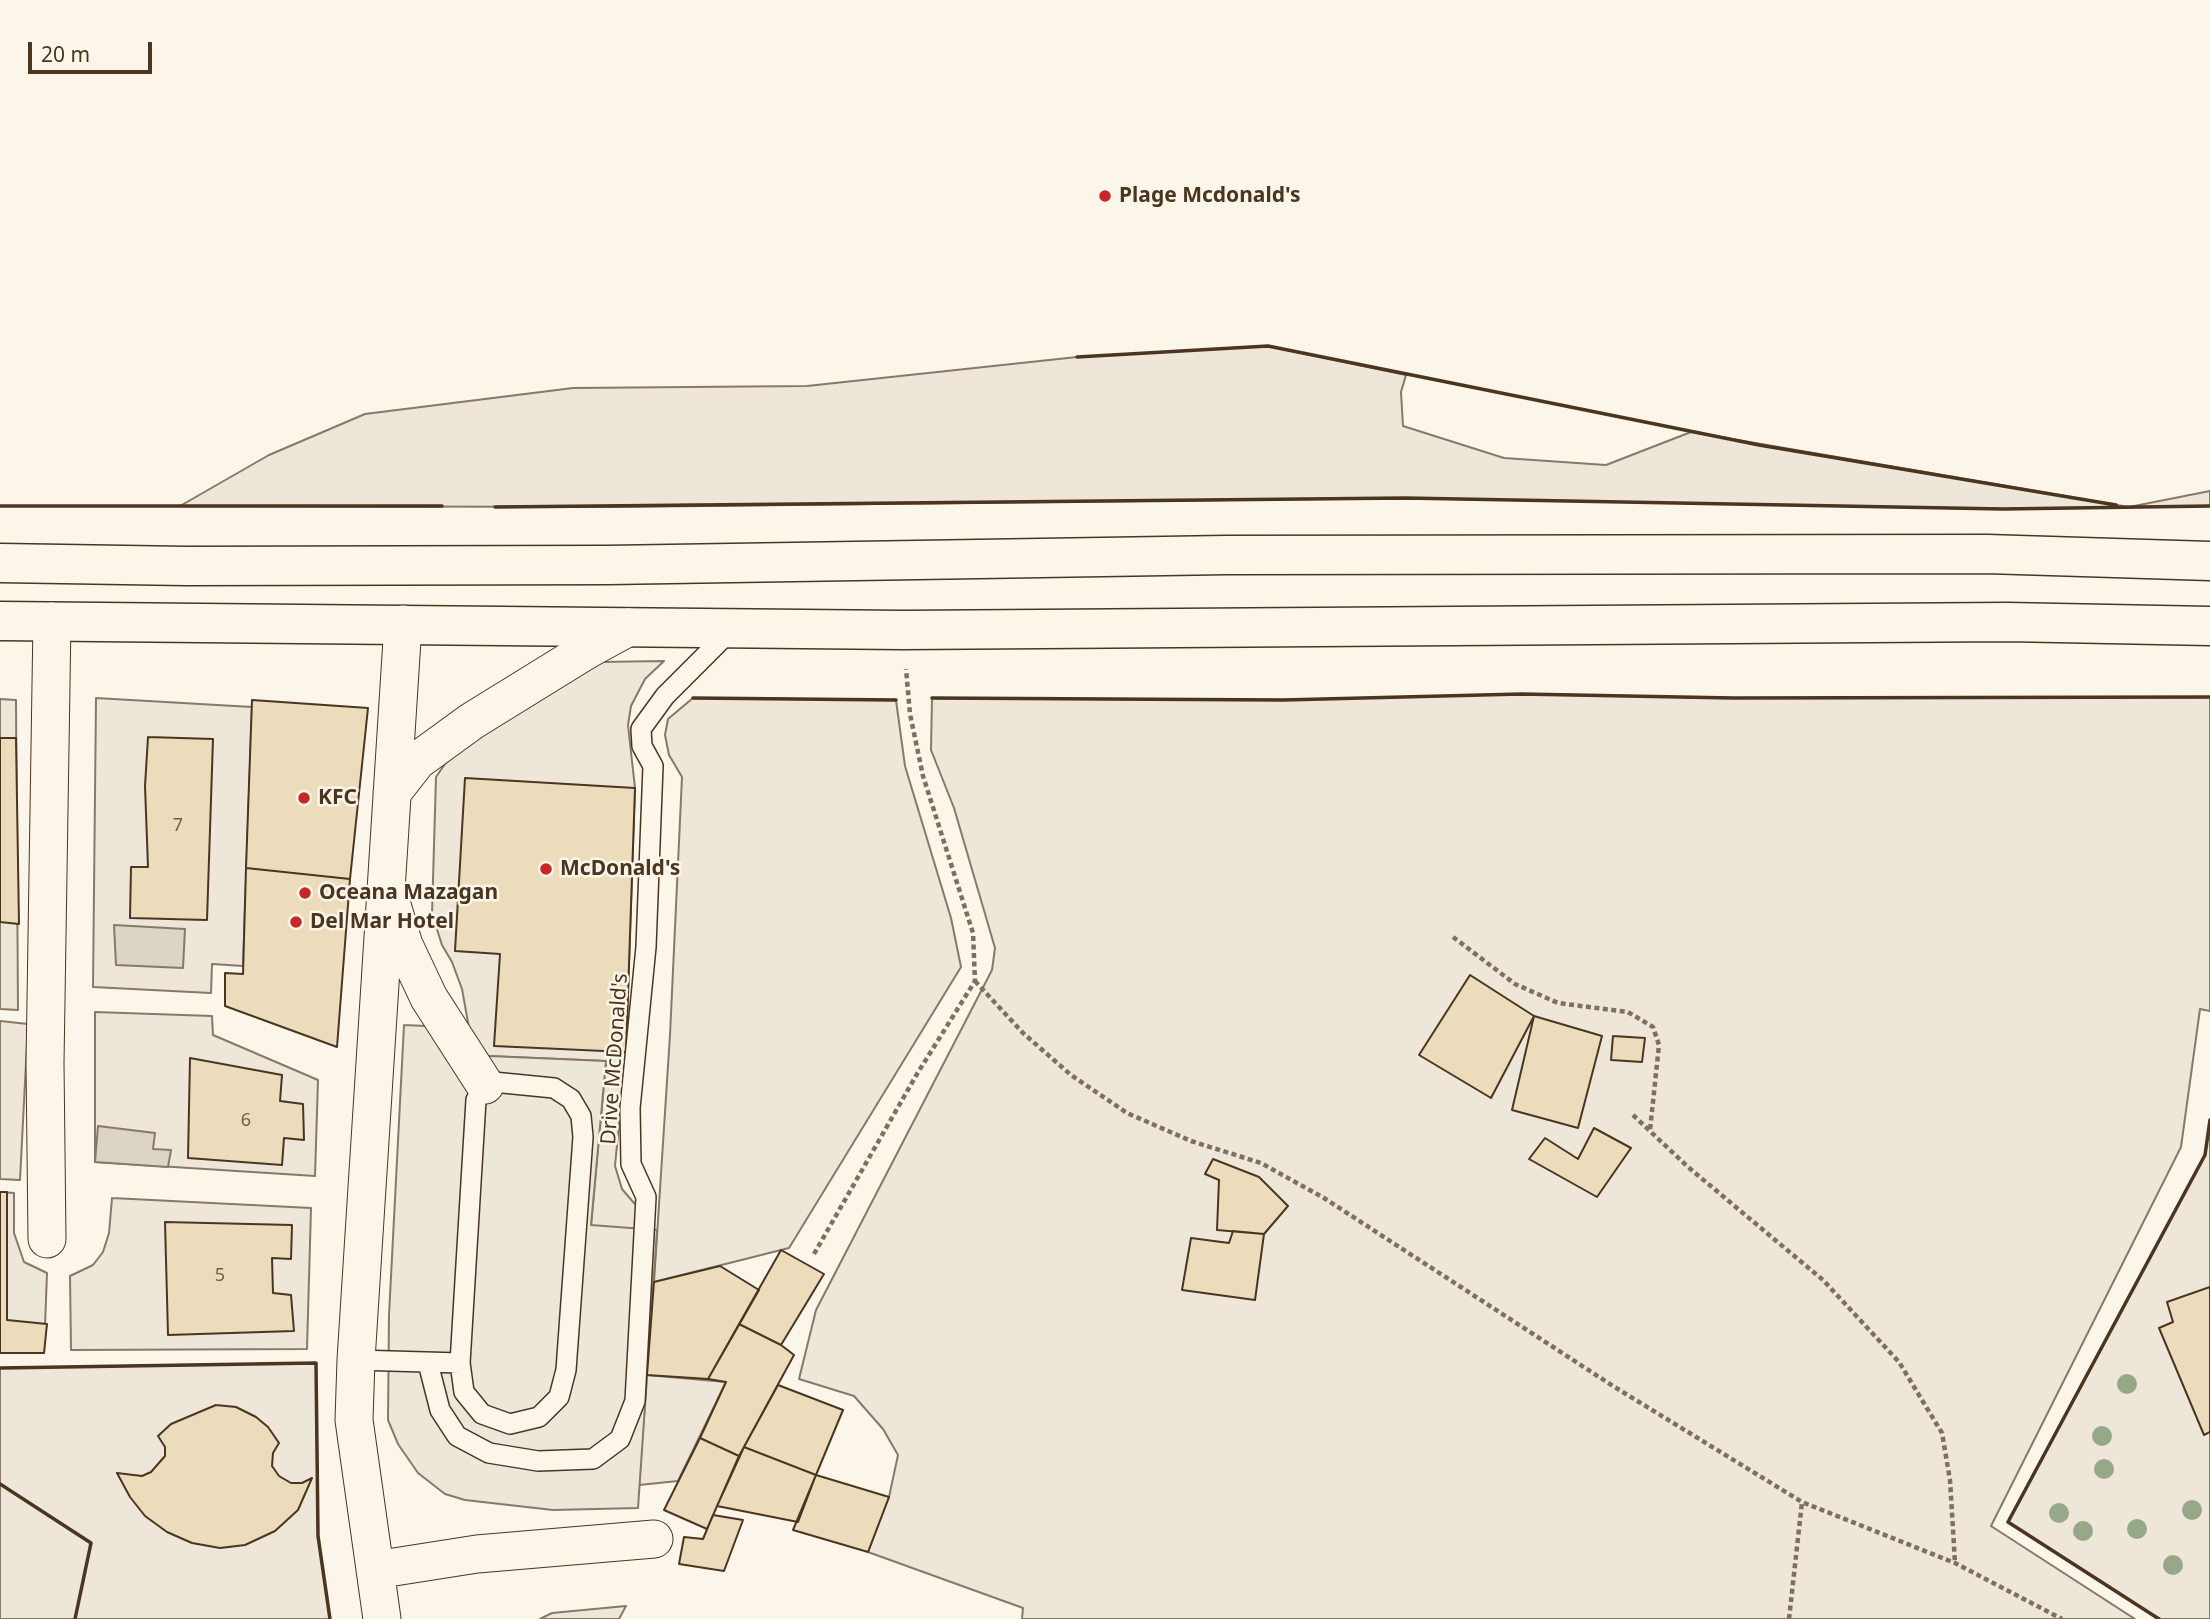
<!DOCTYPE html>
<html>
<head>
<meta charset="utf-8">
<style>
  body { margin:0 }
  #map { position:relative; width:2210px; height:1619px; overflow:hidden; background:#fbf6e9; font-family:"Noto Sans",sans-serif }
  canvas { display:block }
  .scale { position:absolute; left:28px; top:42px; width:124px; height:32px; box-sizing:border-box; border:4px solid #4a3520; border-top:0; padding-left:9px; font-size:21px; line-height:24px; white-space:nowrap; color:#4a3520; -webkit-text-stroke:5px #fbf6e9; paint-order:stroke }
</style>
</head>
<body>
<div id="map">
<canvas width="2210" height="1619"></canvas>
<div class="scale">20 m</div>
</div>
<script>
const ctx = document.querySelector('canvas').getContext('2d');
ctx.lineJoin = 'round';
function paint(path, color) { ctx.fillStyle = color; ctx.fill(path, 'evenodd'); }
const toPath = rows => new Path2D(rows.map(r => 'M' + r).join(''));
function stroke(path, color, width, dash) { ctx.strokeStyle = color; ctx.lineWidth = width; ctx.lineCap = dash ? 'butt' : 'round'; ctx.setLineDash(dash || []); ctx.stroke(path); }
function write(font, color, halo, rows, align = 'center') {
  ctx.font = font + ' "Noto Sans",sans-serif'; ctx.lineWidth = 5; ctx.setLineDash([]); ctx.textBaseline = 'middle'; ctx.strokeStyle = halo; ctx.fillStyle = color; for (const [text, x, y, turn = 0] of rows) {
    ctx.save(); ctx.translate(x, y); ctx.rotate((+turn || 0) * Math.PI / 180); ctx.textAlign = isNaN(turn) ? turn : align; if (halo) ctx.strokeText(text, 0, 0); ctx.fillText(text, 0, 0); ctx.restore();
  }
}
const green = toPath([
  [1268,346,1406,375,1401,392,1403,426,1504,458,1606,465,1691,432,2129,507,2210,491,2210,506,2129,507,2003,509,1405,498,616,507,180,506,269,455,365,414,573,388,807,386,1077,357,1268,346],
  [664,661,645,679,631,706,628,725,635,788,626,1052,615,1166,622,1189,634,1203,645,1206,644,1230,591,1226,606,1061,488,1056,480,1053,469,1028,462,989,452,962,442,945,432,914,436,777,449,758,517,710,598,662,664,661],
  [1521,694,1733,698,2210,697,2210,1011,2200,1009,2181,1147,1991,1526,2135,1619,1022,1619,1023,1608,868,1552,889,1497,898,1455,883,1429,854,1396,799,1379,816,1310,992,970,995,948,954,808,931,750,932,698,1283,700,1521,694],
  [96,698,252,707,243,966,212,964,211,993,93,987,96,698],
  [693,698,896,700,905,766,951,918,961,967,789,1248,654,1282,670,1035,682,777,669,755,665,735,668,719,693,698],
  [0,699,16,700,18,1010,0,1009,0,699],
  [95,1012,212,1016,213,1035,318,1080,315,1176,95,1162,95,1012],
  [0,1021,28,1024,20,1180,0,1179,0,1021],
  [2210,1120,2210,1619,2159,1619,2008,1522,2205,1155,2210,1120],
  [0,1192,14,1193,14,1233,24,1262,47,1273,44,1353,0,1353,0,1192],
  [112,1198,311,1208,307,1349,71,1350,70,1276,93,1265,103,1252,109,1233,112,1198],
  [316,1363,318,1536,330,1619,0,1619,0,1368,316,1363],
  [647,1375,726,1382,678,1481,639,1485,647,1375],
  [626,1606,619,1619,540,1619,552,1613,626,1606]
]);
const parking = toPath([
  [404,1025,469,1028,480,1053,489,1056,606,1061,591,1225,657,1230,638,1508,553,1510,465,1500,445,1494,418,1473,398,1444,388,1420,389,1315,404,1025]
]);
const water = toPath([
  [114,925,185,929,183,968,116,965,114,925],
  [98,1126,155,1133,153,1149,171,1150,168,1167,95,1162,98,1126]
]);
const building = toPath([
  [252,700,368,708,350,879,246,868,252,700],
  [148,737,213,739,207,920,130,918,131,867,148,867,145,786,148,737],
  [0,738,16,738,19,924,0,922,0,738],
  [465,778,635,788,626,1052,494,1046,500,954,455,951,465,778],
  [246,868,350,879,337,1047,225,1006,225,973,243,974,246,868],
  [1470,975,1534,1016,1491,1098,1419,1055,1470,975],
  [1534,1016,1602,1036,1578,1128,1512,1110,1534,1016],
  [1613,1036,1645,1038,1642,1062,1611,1060,1613,1036],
  [190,1058,282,1075,280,1101,303,1104,304,1140,284,1138,282,1165,188,1158,190,1058],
  [1594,1128,1631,1148,1597,1197,1529,1159,1545,1138,1578,1159,1594,1128],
  [1213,1159,1259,1177,1288,1206,1264,1234,1217,1230,1219,1180,1205,1174,1213,1159],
  [0,1192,7,1192,7,1320,47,1324,44,1353,0,1353,0,1192],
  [165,1222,292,1225,291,1259,272,1258,273,1293,291,1295,294,1331,168,1335,165,1222],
  [1233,1231,1264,1234,1255,1300,1182,1290,1191,1238,1229,1243,1233,1231],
  [781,1250,824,1274,781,1345,739,1324,781,1250],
  [720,1266,759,1290,708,1379,647,1375,654,1282,720,1266],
  [2210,1287,2210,1432,2204,1435,2159,1328,2173,1322,2167,1302,2210,1287],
  [739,1324,781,1345,794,1355,739,1456,700,1438,726,1382,708,1379,739,1324],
  [778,1385,843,1410,816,1475,744,1447,778,1385],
  [216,1405,236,1407,256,1417,268,1427,279,1443,273,1453,272,1466,279,1476,291,1483,302,1483,312,1478,298,1510,275,1531,245,1545,220,1548,192,1543,167,1532,145,1516,130,1497,117,1473,142,1476,151,1472,165,1456,165,1447,158,1436,171,1424,216,1405],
  [700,1438,739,1456,707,1529,664,1510,700,1438],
  [744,1447,816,1475,798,1522,717,1506,744,1447],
  [816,1475,889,1497,868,1552,793,1530,816,1475],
  [713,1515,743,1520,724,1571,679,1564,684,1537,703,1539,713,1515]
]);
const path = toPath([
  [1453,937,1515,984,1558,1003,1628,1012,1653,1027,1659,1045,1650,1130],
  [975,981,1023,1033,1071,1075,1127,1113,1191,1141,1261,1163,1324,1198,1613,1386,1802,1502,1955,1563,2062,1619],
  [1633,1115,1688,1167,1823,1280,1899,1362,1942,1433,1950,1480,1955,1563],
  [814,1254,917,1074,975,981,973,933,923,776,910,714,906,669],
  [1789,1619,1802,1502]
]);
const service = toPath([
  [493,1082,554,1088,571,1099,581,1116,583,1137,566,1370,559,1397,539,1417,510,1424,482,1414,464,1392,460,1363,476,1100,485,1085,493,1082],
  [356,1360,460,1363],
  [428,1363,440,1410,457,1436,489,1453,538,1461,593,1459,620,1439,635,1401,646,1197,631,1164,630,1108,646,947,653,766,642,746,641,729,665,696,731,630]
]);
const minor = toPath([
  [392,793,417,761,472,721,587,650,629,627],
  [392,905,404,945,429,998,485,1085],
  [47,1239,45,1063,52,621],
  [375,1570,477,1554,654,1539],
  [382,1619,354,1420,356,1360,403,624]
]);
const trunk = toPath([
  [0,563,186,566,608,565,1226,555,1987,554,2210,561],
  [0,621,903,630,2007,622,2210,626]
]);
const wall = toPath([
  [1077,357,1268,346,1759,445,2116,505],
  [0,506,442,506],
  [495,507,1405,498,2003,509,2210,506],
  [693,698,896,700],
  [932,698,1283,700,1521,694,1733,698,2210,697],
  [0,1368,316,1363,318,1536,330,1619],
  [0,1484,91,1543,75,1619],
  [2159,1619,2008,1522,2205,1155,2210,1120]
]);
const trees = [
  [2127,1384],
  [2102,1436],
  [2104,1469],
  [2192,1510],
  [2059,1513],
  [2137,1529],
  [2083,1531],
  [2173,1565]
];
const markers = [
  [1105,196,7,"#c62828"],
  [304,798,7,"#c62828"],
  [546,869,7,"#c62828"],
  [305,893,7,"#c62828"],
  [296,922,7,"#c62828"]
];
const numberNames = [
  ["7",178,826],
  ["6",246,1121],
  ["5",220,1276]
];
const poiNames = [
  ["Plage Mcdonald's",1119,196],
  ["KFC",318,798],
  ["McDonald's",560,869],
  ["Oceana Mazagan",319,893],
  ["Del Mar Hotel",310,922]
];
const streetNames = [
  ["Drive McDonald's",615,1059,-86]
];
paint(green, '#ede6d9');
stroke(green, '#887966', 2);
paint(parking, '#ede7d9');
stroke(parking, '#887966', 2);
paint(water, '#dcd4c6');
stroke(water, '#887966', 2);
paint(building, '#ecdcbc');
stroke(building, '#4a3520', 2);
stroke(service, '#4a3520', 22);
stroke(minor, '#4a3520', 39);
stroke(trunk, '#4a3520', 41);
stroke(path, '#7f6f5c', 4.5, [5, 3.5]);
stroke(service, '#fbf6e9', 19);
stroke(minor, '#fbf6e9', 37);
stroke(trunk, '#fbf6e9', 38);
stroke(wall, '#4a3520', 3.5);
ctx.fillStyle = '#96a887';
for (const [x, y] of trees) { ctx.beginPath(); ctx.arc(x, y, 10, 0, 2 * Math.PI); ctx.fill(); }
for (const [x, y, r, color] of markers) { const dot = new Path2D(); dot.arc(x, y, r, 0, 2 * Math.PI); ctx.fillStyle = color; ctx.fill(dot); stroke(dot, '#fbf6e9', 2.5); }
write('18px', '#725f47', null, numberNames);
write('bold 21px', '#4a3520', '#fbf6e9', poiNames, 'left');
write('21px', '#4a3520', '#fbf6e9', streetNames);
</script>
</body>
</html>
